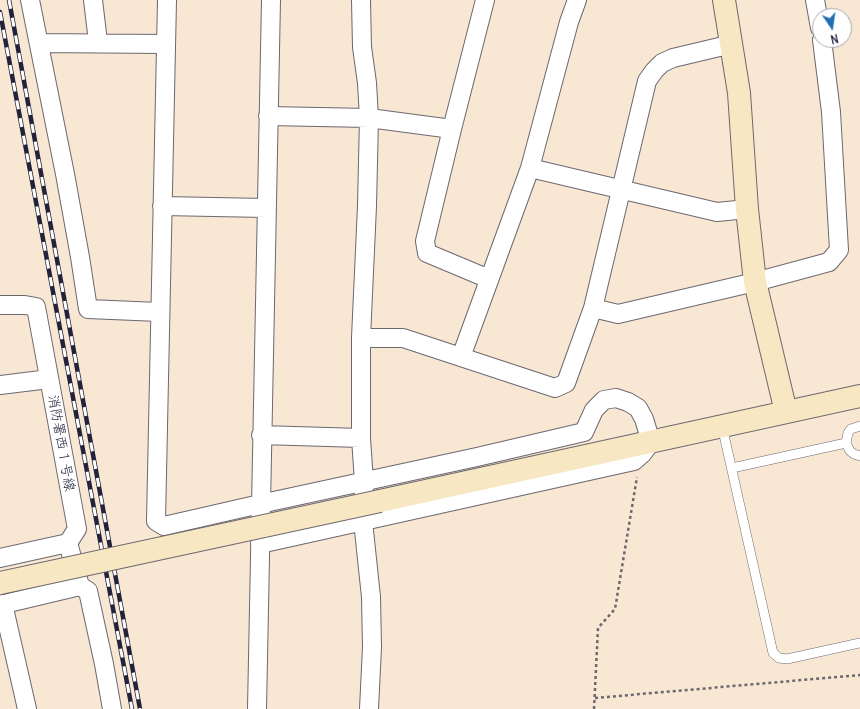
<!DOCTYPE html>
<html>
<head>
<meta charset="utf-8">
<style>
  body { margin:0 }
  #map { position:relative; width:860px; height:709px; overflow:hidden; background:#f7e7d3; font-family:Delius,sans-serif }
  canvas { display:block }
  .north { position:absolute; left:812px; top:8px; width:40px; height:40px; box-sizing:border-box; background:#fff; border:1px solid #a7a7b1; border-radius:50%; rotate:167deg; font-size:11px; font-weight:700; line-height:16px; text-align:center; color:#22223b }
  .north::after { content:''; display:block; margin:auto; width:14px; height:18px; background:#1f6fb2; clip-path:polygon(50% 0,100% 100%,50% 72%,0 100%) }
</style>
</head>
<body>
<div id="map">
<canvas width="860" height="709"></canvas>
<div class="north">N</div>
</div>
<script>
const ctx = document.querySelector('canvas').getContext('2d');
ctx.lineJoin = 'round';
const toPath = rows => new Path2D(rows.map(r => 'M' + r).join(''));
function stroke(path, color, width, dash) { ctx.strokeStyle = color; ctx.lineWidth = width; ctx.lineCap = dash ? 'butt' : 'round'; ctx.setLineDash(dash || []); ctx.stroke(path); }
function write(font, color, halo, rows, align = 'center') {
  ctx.font = font + ' Delius,"Klee One",sans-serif'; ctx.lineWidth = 3; ctx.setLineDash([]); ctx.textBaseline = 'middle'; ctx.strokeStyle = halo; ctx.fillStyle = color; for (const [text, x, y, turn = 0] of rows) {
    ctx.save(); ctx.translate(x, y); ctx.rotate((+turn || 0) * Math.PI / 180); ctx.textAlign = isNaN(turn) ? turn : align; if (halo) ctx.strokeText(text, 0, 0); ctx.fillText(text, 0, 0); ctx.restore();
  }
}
const path = toPath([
  [595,698,860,675],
  [594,709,598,628,615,609,637,477]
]);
const lane = toPath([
  [722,426,773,653,779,658,787,659,860,643],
  [860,426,851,429,848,433,846,443,850,451,854,454,860,456],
  [732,468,846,443]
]);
const street = toPath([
  [30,0,65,174,80,257,88,309,159,312],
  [93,0,98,42],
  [167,0,156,521,164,526,260,504,477,457,584,432,594,410,604,400,616,398,628,402,638,408,644,419,651,442,642,454,634,461,260,544],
  [361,0,362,47,367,83,369,118,367,206,361,338,361,438,364,482,363,521,371,597,372,647,369,709],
  [485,0,452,129,425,241,427,253,489,279],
  [815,0,820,28],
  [39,43,165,44],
  [268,116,369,118,452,129],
  [530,168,717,212,747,209],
  [162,206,266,208],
  [0,305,25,305,36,307,77,529,68,543,0,558],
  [593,308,618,314,755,282,829,262,839,250,831,112,822,40],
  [361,338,403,338,555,388,566,383,593,308,647,81,654,71,662,63,673,58,732,44],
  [461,357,530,168,569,22,577,0],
  [0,385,49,379],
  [261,435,361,438],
  [68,543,80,586,88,591,104,664,112,709],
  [3,604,27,709],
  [0,605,80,586],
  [257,709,271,0]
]);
const secondary = toPath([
  [724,0,739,93,747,209,755,282,786,412],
  [380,501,860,396]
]);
const rail = toPath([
  [9,0,140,709],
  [0,12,132,709]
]);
const secondaryBridge = toPath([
  [0,583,380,501]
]);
const streetNames = [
  ["消防署西１号線",61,443,80]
];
stroke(lane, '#6d6770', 10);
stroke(street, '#6d6770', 20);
stroke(secondary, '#6d6770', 24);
stroke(path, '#6d6770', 2.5, [3, 3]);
stroke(lane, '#fff', 9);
stroke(street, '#fff', 18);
stroke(secondary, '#f7e8c3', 22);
stroke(rail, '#22223b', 4.5);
stroke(rail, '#fff', 3, [9]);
stroke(secondaryBridge, '#6d6770', 24, []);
stroke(secondaryBridge, '#f7e8c3', 22);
write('14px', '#22223b', '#fff', streetNames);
</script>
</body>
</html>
